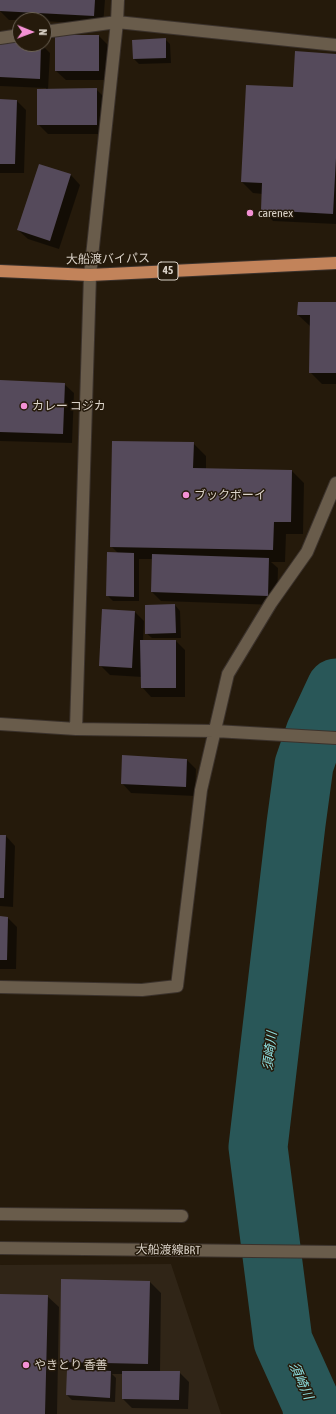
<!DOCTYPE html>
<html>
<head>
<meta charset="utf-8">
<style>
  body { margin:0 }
  #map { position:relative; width:336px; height:1414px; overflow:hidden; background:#251a0b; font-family:"Asap Condensed",sans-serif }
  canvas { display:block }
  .north { position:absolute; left:12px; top:12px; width:40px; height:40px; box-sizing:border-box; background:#251a0b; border:1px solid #6e6457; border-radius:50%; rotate:91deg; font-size:11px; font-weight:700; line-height:16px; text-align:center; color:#dbd3c9 }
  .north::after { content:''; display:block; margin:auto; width:14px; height:18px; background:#f491d4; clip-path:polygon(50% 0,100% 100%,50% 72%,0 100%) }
</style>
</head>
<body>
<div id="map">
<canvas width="336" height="1414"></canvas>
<div class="north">N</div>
</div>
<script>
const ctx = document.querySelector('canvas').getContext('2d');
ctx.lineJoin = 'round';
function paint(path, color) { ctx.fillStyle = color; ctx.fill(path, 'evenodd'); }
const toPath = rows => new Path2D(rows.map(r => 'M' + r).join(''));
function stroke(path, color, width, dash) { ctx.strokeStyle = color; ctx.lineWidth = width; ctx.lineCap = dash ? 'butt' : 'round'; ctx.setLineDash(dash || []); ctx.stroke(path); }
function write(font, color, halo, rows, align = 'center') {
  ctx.font = font + ' "Asap Condensed","Noto Sans JP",sans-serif'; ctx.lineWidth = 3; ctx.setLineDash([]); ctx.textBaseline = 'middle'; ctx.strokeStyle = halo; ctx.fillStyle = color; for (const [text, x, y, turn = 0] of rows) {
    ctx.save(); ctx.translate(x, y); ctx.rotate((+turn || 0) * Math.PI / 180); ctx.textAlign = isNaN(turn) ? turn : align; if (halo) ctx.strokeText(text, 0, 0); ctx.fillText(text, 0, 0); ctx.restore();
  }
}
const commercial = toPath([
  [171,1264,221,1414,0,1414,0,1265]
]);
const shadow = toPath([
  [0,0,105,0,103,25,44,21,44,20,9,20,0,11],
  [99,36,108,45,108,80,66,80,56,71],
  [165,39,170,44,171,63,139,64,134,59],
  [0,42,20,43,20,44,41,44,50,53,48,90,96,89,106,99,106,134,48,134,38,124,46,88,0,86],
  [336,55,336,224,273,221,262,209,263,194,253,193,242,182,294,88],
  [0,100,17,101,26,110,24,173,0,173],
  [40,165,71,175,80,185,59,249,28,239,18,230],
  [336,303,336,384,322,384,310,372,310,326,298,315],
  [0,381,64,384,74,393,72,443,0,441],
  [193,443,206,456,206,469,292,471,304,483,303,534,286,534,285,562,271,562,278,568,277,605,161,601,152,592,153,559,139,559,139,601,113,601,107,595,118,553,111,546],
  [175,605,180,611,181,638,152,638,146,633],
  [103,610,135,612,144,621,143,641,176,641,185,650,185,697,151,697,142,687,142,677,110,675,100,665],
  [187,760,196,769,195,796,131,793,122,783],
  [0,836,6,836,15,846,13,907,0,906],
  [0,917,8,918,17,927,16,969,0,969],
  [150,1282,161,1293,160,1372,179,1372,189,1382,188,1409,132,1408,123,1399,123,1374,112,1374,116,1378,115,1402,72,1400,67,1395,68,1369,61,1361],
  [0,1295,47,1296,59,1307,57,1414,0,1414]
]);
const river = toPath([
  [313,1414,311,1403,283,1341,258,1147,296,824,304,765,315,733,336,688]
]);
const building = toPath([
  [0,0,95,0,94,16,0,11],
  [55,35,99,35,99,71,55,71],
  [166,38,166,58,133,59,132,40],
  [0,41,20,42,20,44,41,44,40,79,0,77],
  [295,51,336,54,336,158,333,214,261,210,262,183,241,182,246,85,293,87],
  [97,88,97,125,37,125,37,89],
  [0,99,17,100,15,164,0,164],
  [39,164,71,174,50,241,17,230],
  [298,302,336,302,336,373,309,373,310,315,297,315],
  [0,380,65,383,63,434,0,432],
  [112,441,194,442,193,468,292,470,291,522,274,522,273,550,110,547],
  [107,552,134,553,134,597,106,596],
  [152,554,269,558,268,596,151,592],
  [175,604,176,633,145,634,145,605],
  [102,609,135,611,132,668,99,666],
  [140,640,176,640,176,688,141,688],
  [122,755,187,759,186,787,121,784],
  [0,835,6,835,4,898,0,898],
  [0,916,8,917,7,960,0,960],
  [61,1279,150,1281,148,1364,60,1362],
  [0,1294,48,1295,45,1414,0,1414],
  [67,1369,111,1371,110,1398,66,1395],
  [122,1371,180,1371,179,1400,122,1399]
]);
const minor = toPath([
  [44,32,117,22,336,45],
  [0,38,20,35],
  [0,724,76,729,215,731,336,738],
  [76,729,90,275,117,22,118,0],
  [0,987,142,990,177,986,201,790,228,674,271,603,307,552,336,483],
  [0,1214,182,1216],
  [0,1248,336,1252]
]);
const highway = toPath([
  [0,271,90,275,336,263]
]);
const markers = [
  [250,213,4,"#f491d4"],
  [24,406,4,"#f491d4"],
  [186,495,4,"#f491d4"],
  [26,1365,4,"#f491d4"]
];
const shields = [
  [168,271,20]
];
const shieldNames = [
  ["45",168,271]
];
const poiNames = [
  ["carenex",258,213],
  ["カレー コジカ",32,406],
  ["ブックボーイ",194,495],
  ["やきとり 香善",34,1365]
];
const streetNames = [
  ["大船渡バイパス",108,259,-1],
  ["大船渡線BRT",168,1250,1]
];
const waterNames = [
  ["須崎川",270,1051,-83],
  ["須崎川",301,1381,66]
];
paint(commercial, '#302517');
paint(shadow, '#0007');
stroke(river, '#295758', 59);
paint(building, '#554a5b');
stroke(minor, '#3b322c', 14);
stroke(highway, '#3b322c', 14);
stroke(minor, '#695c4b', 12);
stroke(highway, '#c2835a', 12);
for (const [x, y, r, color] of markers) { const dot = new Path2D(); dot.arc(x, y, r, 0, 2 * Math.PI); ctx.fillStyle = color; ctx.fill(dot); stroke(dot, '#251a0b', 1.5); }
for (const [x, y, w] of shields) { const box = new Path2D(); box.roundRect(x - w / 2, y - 9, w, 18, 3); ctx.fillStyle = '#251a0b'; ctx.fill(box); stroke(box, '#dbd3c9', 1); }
write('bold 11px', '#dbd3c9', null, shieldNames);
write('12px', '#dbd3c9', '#251a0b', poiNames, 'left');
write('12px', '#dbd3c9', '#251a0b', streetNames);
write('italic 13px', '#8fe1e2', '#251a0b', waterNames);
</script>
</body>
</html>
